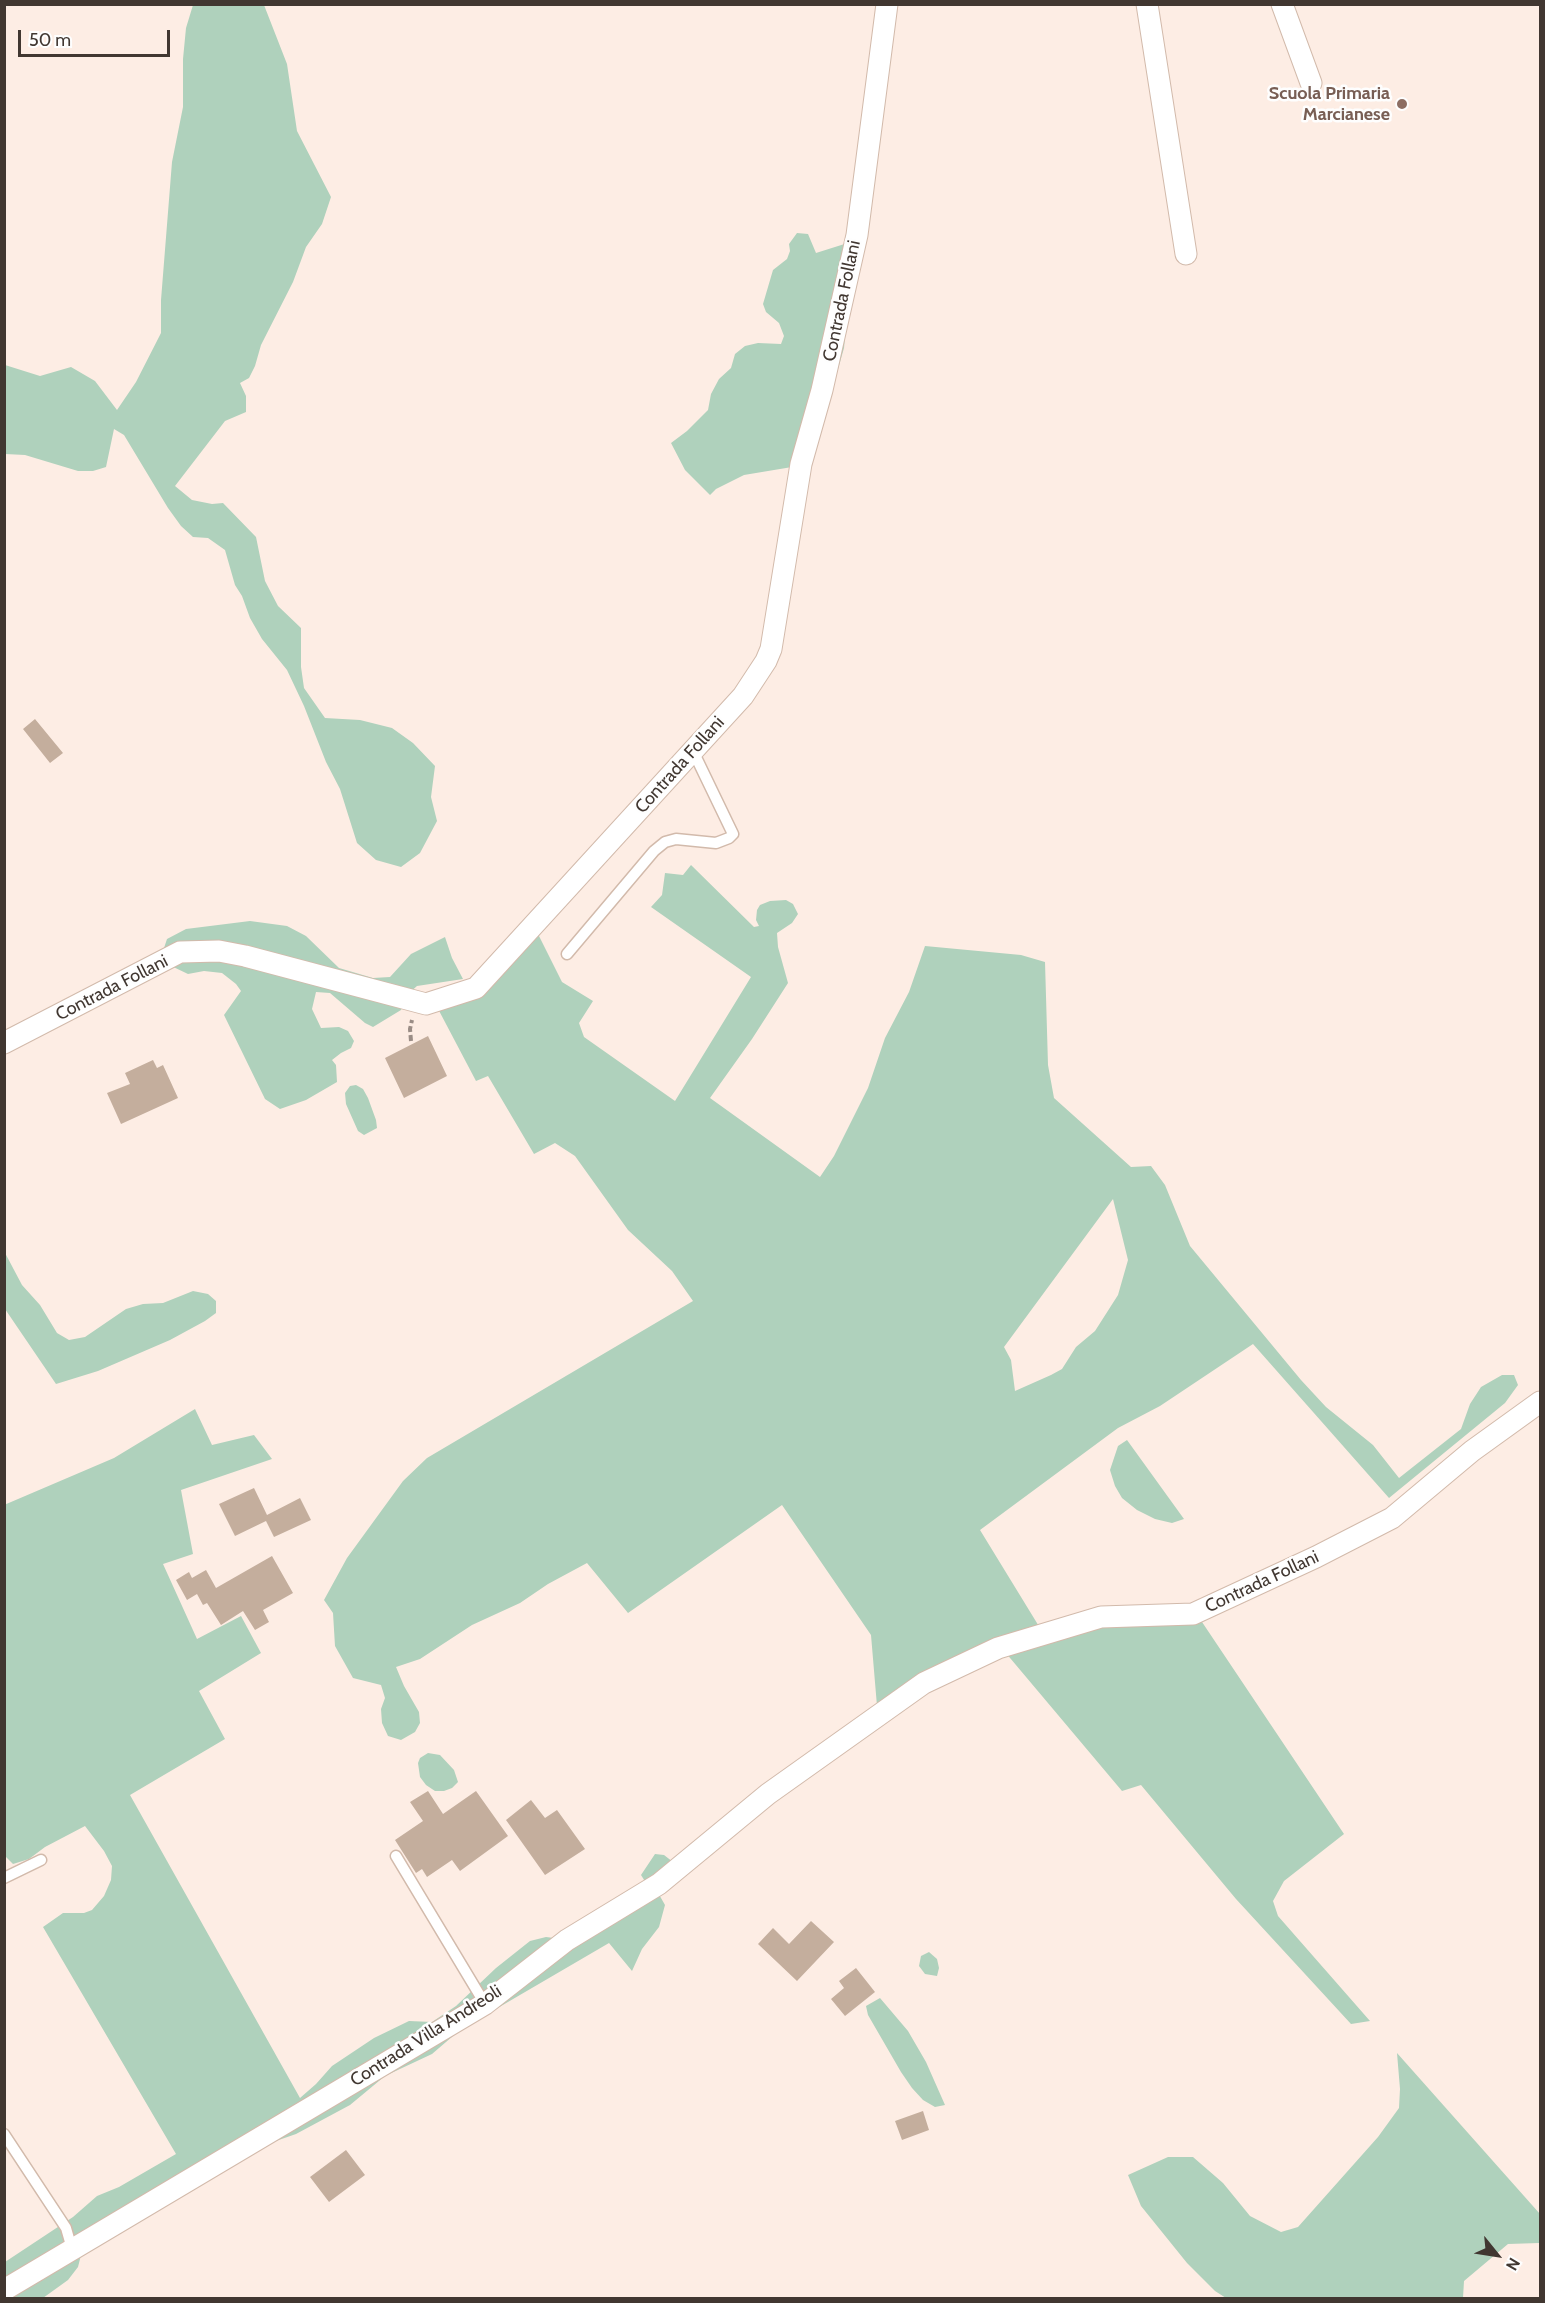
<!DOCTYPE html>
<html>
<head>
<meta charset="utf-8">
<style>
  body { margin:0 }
  #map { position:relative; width:1545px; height:2303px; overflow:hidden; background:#fdede4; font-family:Cabin,sans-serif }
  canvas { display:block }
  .frame { position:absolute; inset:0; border:6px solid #413731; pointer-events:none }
  .north { position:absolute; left:1467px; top:2225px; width:60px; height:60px; -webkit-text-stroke:4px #fefefe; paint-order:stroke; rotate:120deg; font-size:16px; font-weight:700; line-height:24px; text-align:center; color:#413731 }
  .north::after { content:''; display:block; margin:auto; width:21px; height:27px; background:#413731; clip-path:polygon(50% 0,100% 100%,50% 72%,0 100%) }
  .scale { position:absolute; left:18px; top:30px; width:152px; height:27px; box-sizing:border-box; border:3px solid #413731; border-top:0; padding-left:8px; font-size:18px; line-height:21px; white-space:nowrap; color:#413731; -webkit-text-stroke:4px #fefefe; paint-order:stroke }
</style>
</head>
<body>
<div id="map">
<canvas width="1545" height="2303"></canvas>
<div class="frame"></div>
<div class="north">N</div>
<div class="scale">50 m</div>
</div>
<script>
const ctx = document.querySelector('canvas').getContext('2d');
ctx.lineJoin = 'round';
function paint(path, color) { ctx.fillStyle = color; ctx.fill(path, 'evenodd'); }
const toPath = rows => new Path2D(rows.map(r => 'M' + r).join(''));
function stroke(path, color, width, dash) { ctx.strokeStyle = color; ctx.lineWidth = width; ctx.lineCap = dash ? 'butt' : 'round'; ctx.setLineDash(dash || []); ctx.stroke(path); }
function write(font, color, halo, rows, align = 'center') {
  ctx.font = font + ' Cabin,sans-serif'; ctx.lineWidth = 5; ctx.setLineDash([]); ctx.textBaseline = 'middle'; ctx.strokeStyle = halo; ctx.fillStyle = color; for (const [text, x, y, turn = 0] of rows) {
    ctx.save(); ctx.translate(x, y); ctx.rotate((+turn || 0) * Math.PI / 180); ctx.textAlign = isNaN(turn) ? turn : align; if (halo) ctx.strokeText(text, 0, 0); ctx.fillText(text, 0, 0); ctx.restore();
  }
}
const green = toPath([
  [193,5,264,5,287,64,297,131,331,197,322,224,306,247,293,282,261,345,255,366,249,378,240,383,246,396,246,412,225,421,175,486,192,500,212,504,223,503,256,537,265,581,278,606,301,628,301,667,304,688,325,718,360,720,392,728,413,743,435,766,431,797,437,821,420,853,401,867,376,860,357,843,340,789,326,762,304,706,287,670,262,639,250,618,242,596,235,585,225,550,208,538,193,537,181,526,168,508,124,435,114,429,106,467,93,471,78,471,25,455,5,454,5,365,40,376,71,367,95,381,117,410,136,382,161,333,161,300,172,162,183,107,183,59,186,28],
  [797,233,808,234,816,253,854,241,844,348,834,383,823,416,792,467,744,475,716,489,710,495,685,470,671,443,687,431,708,410,711,394,719,379,731,368,735,354,745,346,758,343,781,344,784,336,779,323,766,312,763,304,773,270,787,259,790,251,789,244],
  [691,865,754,927,759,926,756,920,757,910,760,905,770,901,786,900,793,904,798,914,792,923,777,933,778,947,788,983,752,1039,710,1098,820,1177,834,1156,868,1088,885,1038,909,992,925,946,1021,955,1045,962,1048,1065,1054,1098,1131,1167,1151,1166,1165,1185,1190,1246,1301,1380,1326,1407,1373,1445,1399,1478,1461,1429,1470,1404,1481,1387,1502,1375,1514,1375,1518,1385,1505,1403,1389,1498,1253,1344,1160,1406,1118,1428,980,1530,1040,1628,877,1706,871,1635,782,1505,628,1613,587,1563,548,1584,520,1603,472,1625,420,1659,396,1667,404,1686,419,1712,420,1723,415,1732,401,1740,388,1736,382,1723,381,1709,385,1698,381,1685,353,1678,335,1646,333,1613,324,1600,347,1558,403,1481,427,1458,693,1301,672,1271,628,1230,575,1156,555,1143,534,1154,488,1076,476,1081,436,1005,536,930,562,982,593,1001,579,1023,584,1037,675,1101,751,977,651,907,662,895,665,873,683,875],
  [1113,1199,1128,1260,1118,1295,1095,1331,1076,1347,1062,1369,1051,1375,1015,1391,1011,1360,1004,1347],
  [250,921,287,926,306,936,339,968,373,978,390,977,411,954,445,937,452,958,463,979,417,986,407,995,401,1010,373,1027,365,1023,330,993,316,992,312,1009,321,1028,339,1027,348,1031,354,1041,351,1048,341,1053,332,1060,336,1065,337,1082,306,1100,280,1109,265,1099,224,1015,241,991,236,984,222,973,204,971,188,974,165,963,161,957,167,939,186,929],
  [356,1085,363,1089,368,1098,376,1120,377,1128,364,1135,358,1131,346,1104,345,1093,350,1086],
  [4,1251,22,1285,40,1305,57,1333,69,1340,85,1337,126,1309,143,1304,163,1303,193,1291,208,1294,216,1301,216,1313,205,1321,170,1340,98,1371,56,1384,5,1309],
  [195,1409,212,1445,254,1435,272,1459,181,1490,193,1554,163,1564,197,1639,241,1616,261,1653,199,1691,225,1739,130,1795,300,2098,316,2084,332,2066,374,2038,409,2021,432,2022,456,2006,496,1968,530,1941,546,1937,562,1939,657,1891,665,1905,659,1927,642,1949,632,1971,609,1943,460,2030,432,2054,385,2076,350,2105,296,2134,273,2142,174,2193,81,2255,78,2267,68,2280,43,2298,5,2298,5,2262,73,2217,97,2196,119,2187,176,2154,43,1927,63,1913,84,1913,92,1910,104,1896,111,1880,112,1866,104,1851,85,1826,45,1847,29,1859,13,1864,5,1856,4,1505,114,1458],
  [1127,1440,1184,1519,1172,1523,1155,1519,1137,1510,1122,1498,1115,1486,1110,1470,1118,1446],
  [1200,1619,1344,1834,1284,1881,1273,1901,1278,1916,1370,2021,1351,2024,1236,1899,1141,1785,1122,1791,1005,1652,1111,1624],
  [428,1753,440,1755,454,1770,458,1782,452,1788,444,1791,435,1791,426,1785,420,1777,418,1763,420,1758],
  [655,1854,664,1855,673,1862,646,1883,641,1875],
  [929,1952,937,1959,939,1968,937,1976,925,1974,919,1966,921,1956],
  [880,1998,908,2031,926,2062,945,2105,935,2107,923,2100,912,2088,901,2072,868,2015,866,2006],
  [1397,2053,1540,2214,1540,2245,1539,2243,1508,2244,1464,2281,1463,2298,1226,2298,1215,2291,1187,2263,1141,2206,1128,2175,1168,2157,1193,2157,1223,2183,1250,2216,1281,2232,1298,2227,1378,2137,1399,2108,1400,2089]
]);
const building = toPath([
  [35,719,63,753,50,763,23,729],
  [428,1036,447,1076,404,1098,385,1058],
  [153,1060,157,1068,163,1065,178,1098,121,1124,107,1093,130,1084,125,1073],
  [254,1488,267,1515,300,1498,311,1520,274,1537,266,1521,235,1536,219,1504],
  [272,1556,293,1593,263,1610,269,1622,255,1630,243,1611,221,1625,207,1603,203,1605,197,1594,187,1600,176,1580,189,1572,192,1578,206,1570,216,1588],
  [428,1791,443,1814,476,1791,508,1836,460,1871,452,1860,427,1877,422,1869,416,1873,395,1840,423,1821,410,1802],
  [531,1800,545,1818,557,1810,585,1849,545,1875,506,1820],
  [811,1921,834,1942,797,1981,758,1944,773,1928,789,1944],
  [856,1968,875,1992,845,2016,831,1999,844,1988,839,1981],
  [923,2111,929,2130,902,2140,895,2121],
  [346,2150,365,2175,329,2202,310,2177]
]);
const path = toPath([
  [411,1041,410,1029,412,1020]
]);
const service = toPath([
  [567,954,654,851,665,842,676,839,716,843,729,838,733,834,693,751],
  [396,1856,485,2004],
  [4,1878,41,1860],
  [4,2134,66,2228,72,2249]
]);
const minor = toPath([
  [1147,4,1186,254],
  [1282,4,1311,83],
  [4,1043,180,952,219,951,245,956,426,1004,476,988,743,696,766,661,771,649,801,464,822,390,857,235,887,4],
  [4,2290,485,2004,567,1940,659,1884,768,1794,924,1683,998,1648,1101,1617,1193,1614,1316,1557,1392,1518,1472,1451,1540,1402]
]);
const markers = [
  [1402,104,6,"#8d6e63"]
];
const educationNames = [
  ["Scuola Primaria",1390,94],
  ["Marcianese",1390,115]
];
const streetNames = [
  ["Contrada Follani",842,301,-78],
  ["Contrada Follani",680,765,-48],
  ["Contrada Follani",112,988,-27],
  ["Contrada Follani",1262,1582,-25],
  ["Contrada Villa Andreoli",426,2036,-32]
];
paint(green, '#afd1bc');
paint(building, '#c4ae9d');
stroke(service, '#d2baab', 13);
stroke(minor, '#d2baab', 23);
stroke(path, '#9a8d86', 4, [6, 3]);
stroke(service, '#fff', 10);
stroke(minor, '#fff', 21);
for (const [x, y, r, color] of markers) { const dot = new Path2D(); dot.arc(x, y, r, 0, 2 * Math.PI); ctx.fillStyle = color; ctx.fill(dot); stroke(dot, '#fefefe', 2); }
write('bold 18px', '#785e54', '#fefefe', educationNames, 'right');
write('18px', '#413731', '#fefefe', streetNames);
</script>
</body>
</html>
